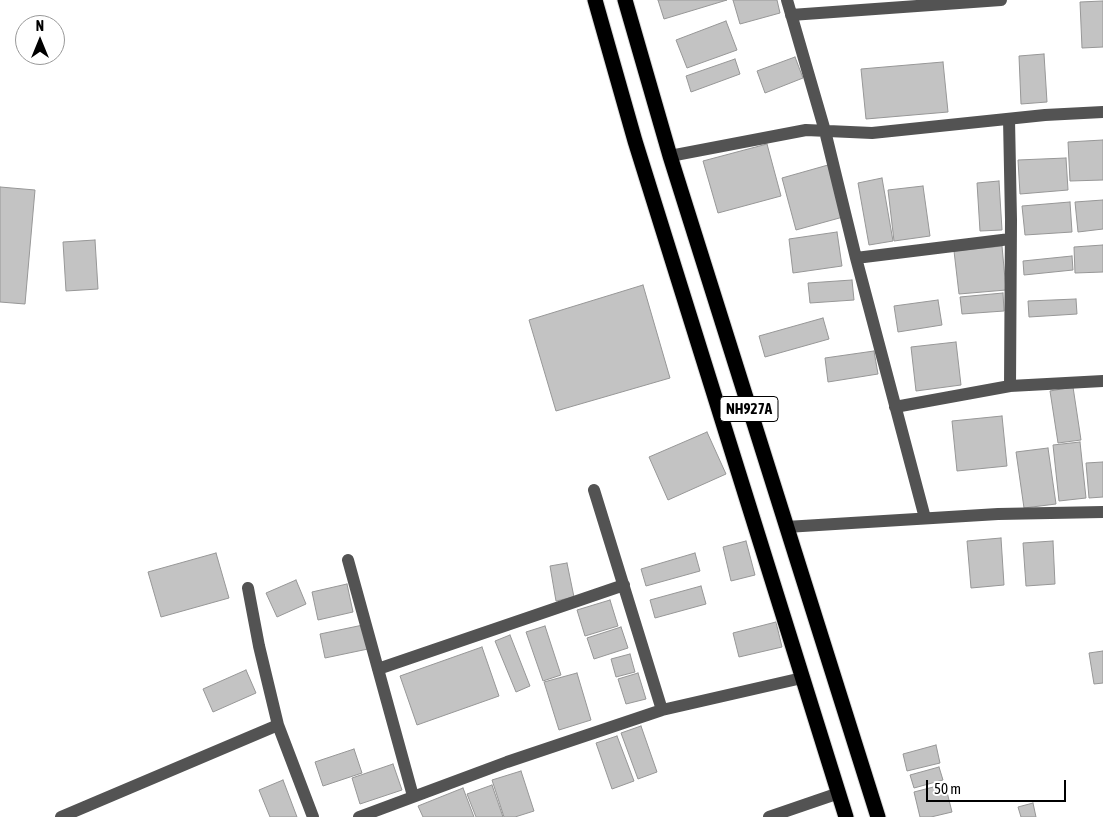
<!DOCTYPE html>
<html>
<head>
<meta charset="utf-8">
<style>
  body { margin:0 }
  #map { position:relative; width:1103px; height:817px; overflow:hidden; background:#fff; font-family:"Asap Condensed",sans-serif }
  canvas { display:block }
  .north { position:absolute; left:15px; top:15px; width:50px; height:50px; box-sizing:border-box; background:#fff; border:1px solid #999; border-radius:50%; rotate:0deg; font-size:14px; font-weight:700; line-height:20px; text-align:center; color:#000 }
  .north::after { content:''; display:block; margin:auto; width:18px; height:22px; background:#000; clip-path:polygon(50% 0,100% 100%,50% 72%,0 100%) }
  .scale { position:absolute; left:926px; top:780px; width:140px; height:22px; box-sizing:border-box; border:2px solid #000; border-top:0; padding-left:6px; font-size:15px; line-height:18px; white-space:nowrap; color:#000; -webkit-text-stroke:4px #fff; paint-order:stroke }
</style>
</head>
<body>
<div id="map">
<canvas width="1103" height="817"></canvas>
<div class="north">N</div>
<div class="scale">50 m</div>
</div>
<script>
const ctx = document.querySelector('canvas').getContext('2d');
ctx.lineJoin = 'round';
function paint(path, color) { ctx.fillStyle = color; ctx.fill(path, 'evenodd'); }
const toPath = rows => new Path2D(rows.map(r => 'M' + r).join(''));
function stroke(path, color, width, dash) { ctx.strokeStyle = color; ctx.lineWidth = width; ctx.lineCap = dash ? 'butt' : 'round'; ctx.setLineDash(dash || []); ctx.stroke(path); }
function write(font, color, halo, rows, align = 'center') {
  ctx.font = font + ' "Asap Condensed",sans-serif'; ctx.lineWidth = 4.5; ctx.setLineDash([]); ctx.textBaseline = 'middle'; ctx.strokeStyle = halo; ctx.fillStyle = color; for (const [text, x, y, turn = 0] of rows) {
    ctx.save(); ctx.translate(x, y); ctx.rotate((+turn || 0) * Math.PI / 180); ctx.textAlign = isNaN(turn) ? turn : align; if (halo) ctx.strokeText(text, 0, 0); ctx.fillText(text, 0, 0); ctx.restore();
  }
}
const building = toPath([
  [658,0,727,0,664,19,658,0],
  [733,0,777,0,780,13,740,24,733,0],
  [1103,1,1103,47,1082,48,1080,2,1103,1],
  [726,21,737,50,687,68,676,40,726,21],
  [1044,54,1047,102,1021,104,1019,56,1044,54],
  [795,57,803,78,765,93,757,71,795,57],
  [735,59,740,74,691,92,686,76,735,59],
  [943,62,948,112,866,119,861,69,943,62],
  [1103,140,1103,180,1070,181,1068,142,1103,140],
  [767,144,781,196,718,213,703,161,767,144],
  [1066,158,1068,190,1020,194,1018,160,1066,158],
  [828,165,843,217,796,230,782,178,828,165],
  [882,178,893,241,869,245,858,183,882,178],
  [999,181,1002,230,980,231,977,183,999,181],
  [923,186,930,236,894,241,888,190,923,186],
  [0,187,35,190,25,304,0,302,0,187],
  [1103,200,1103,229,1078,232,1075,202,1103,200],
  [1070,202,1072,232,1025,235,1022,206,1070,202],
  [837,232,842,266,793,273,789,239,837,232],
  [95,240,98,289,66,291,63,242,95,240],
  [1103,245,1103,272,1075,273,1074,247,1103,245],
  [1002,246,1006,290,959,294,954,251,1002,246],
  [1072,256,1073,270,1024,275,1023,261,1072,256],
  [852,280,854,300,810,303,808,283,852,280],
  [643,285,670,378,556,411,529,320,643,285],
  [1003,293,1004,311,962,314,960,297,1003,293],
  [1076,299,1077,314,1029,317,1028,301,1076,299],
  [938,300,942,325,898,332,894,306,938,300],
  [823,318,829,339,765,357,759,336,823,318],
  [956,342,961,385,916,391,911,347,956,342],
  [874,351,878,374,828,382,825,358,874,351],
  [1073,387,1081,440,1058,443,1050,391,1073,387],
  [1002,416,1007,466,957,471,952,421,1002,416],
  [707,432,726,474,668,500,649,457,707,432],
  [1080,442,1086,498,1059,501,1053,445,1080,442],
  [1048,448,1056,504,1024,508,1016,452,1048,448],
  [1103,462,1103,497,1089,498,1086,463,1103,462],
  [1001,538,1004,585,971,588,967,541,1001,538],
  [746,541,755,575,731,581,723,547,746,541],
  [1053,541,1055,584,1026,586,1023,543,1053,541],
  [216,553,229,598,161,617,148,572,216,553],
  [695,553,700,571,646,586,641,569,695,553],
  [567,563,574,597,556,601,550,566,567,563],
  [296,580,306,604,277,617,266,593,296,580],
  [347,584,353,612,318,620,312,592,347,584],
  [701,586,706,604,655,618,650,600,701,586],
  [610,600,618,626,585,636,577,610,610,600],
  [776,622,782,647,739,657,733,633,776,622],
  [363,625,368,649,325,658,320,634,363,625],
  [545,626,561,675,543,681,526,632,545,626],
  [621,627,628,648,594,659,587,638,621,627],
  [510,635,530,686,516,692,495,641,510,635],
  [482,647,499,696,417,725,400,676,482,647],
  [1103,651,1103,683,1094,684,1089,653,1103,651],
  [630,654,635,672,616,677,611,659,630,654],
  [246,670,256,693,213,712,203,689,246,670],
  [577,673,591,720,559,730,544,682,577,673],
  [638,673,646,699,626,704,618,679,638,673],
  [641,726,657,772,638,779,621,733,641,726],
  [617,736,634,781,612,789,596,743,617,736],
  [936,745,940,763,907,771,903,754,936,745],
  [354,749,362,773,323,786,315,762,354,749],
  [393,764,402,790,360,804,352,778,393,764],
  [939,767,943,780,914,788,910,775,939,767],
  [521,771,534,811,515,817,504,817,492,780,521,771],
  [283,780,297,817,270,817,259,790,283,780],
  [945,784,952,812,931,817,920,817,914,792,945,784],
  [492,785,503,817,476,817,467,794,492,785],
  [463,788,474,817,423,817,418,806,463,788],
  [1033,803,1036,817,1021,817,1018,807,1033,803]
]);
const minor = toPath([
  [787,0,825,131,856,258,925,518],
  [791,15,1001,0],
  [1009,119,1011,220,1010,386],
  [670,156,806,130,872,133,1045,115,1103,112],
  [856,258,1010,239],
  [895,407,1010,386,1103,381],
  [594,490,662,710],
  [786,527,998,514,1103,512],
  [348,560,413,796],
  [248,588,259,646,278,725,313,817],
  [378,669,624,585],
  [61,817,278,725],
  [359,817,507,762,662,710,802,678],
  [769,817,839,793]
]);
const highway = toPath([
  [595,0,635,141,846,817],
  [625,0,670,156,878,817]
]);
const shields = [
  [749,409,58]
];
const shieldNames = [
  ["NH927A",749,409]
];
paint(building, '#c3c3c3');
stroke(building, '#979797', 1);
stroke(highway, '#dbdbdb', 17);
stroke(minor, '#535353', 12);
stroke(highway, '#000', 15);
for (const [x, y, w] of shields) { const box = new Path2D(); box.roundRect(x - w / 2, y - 12.5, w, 25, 4); ctx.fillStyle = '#fff'; ctx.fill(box); stroke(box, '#000', 1); }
write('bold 15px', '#000', null, shieldNames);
</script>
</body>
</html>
